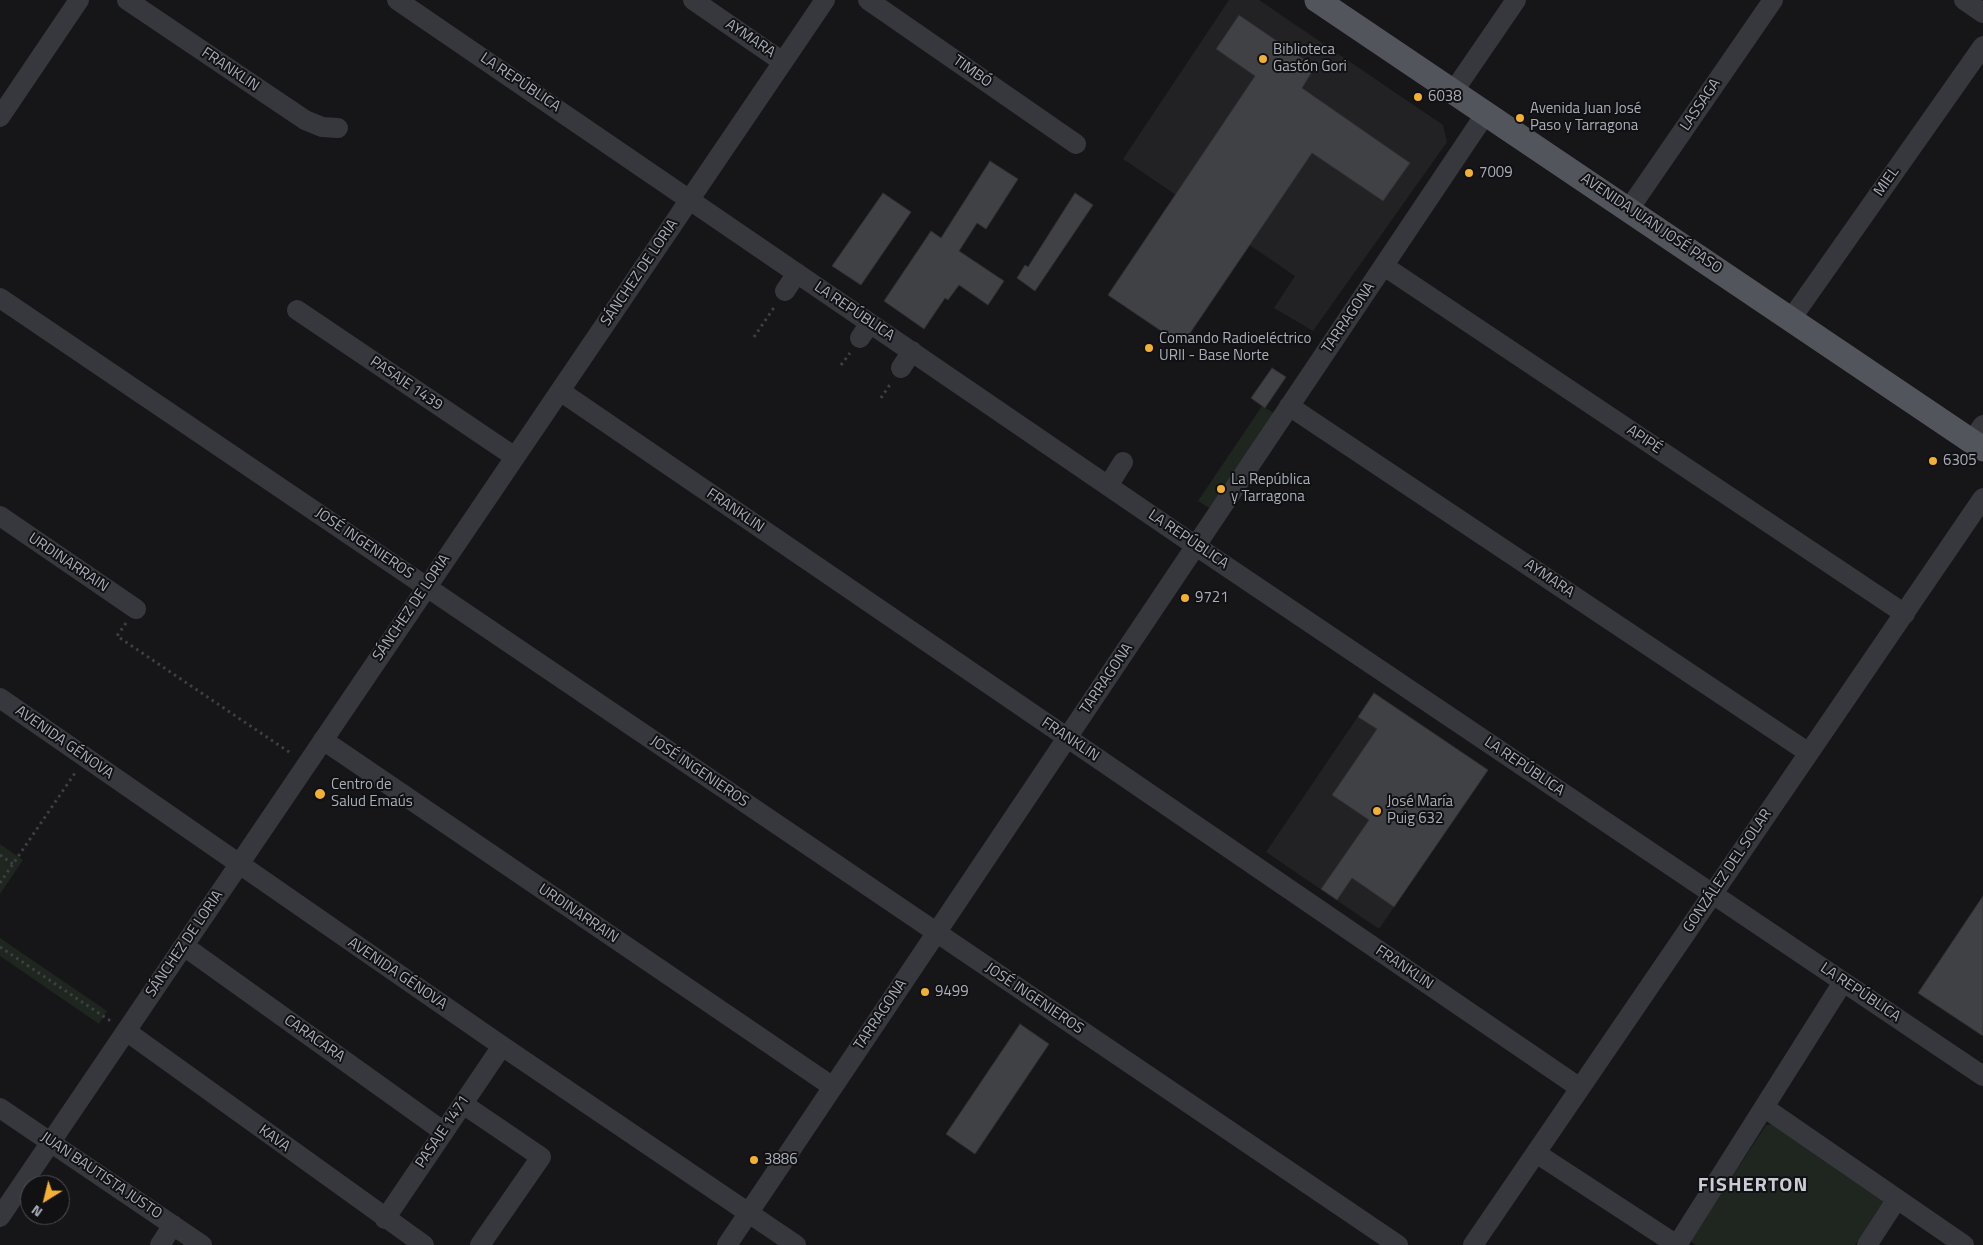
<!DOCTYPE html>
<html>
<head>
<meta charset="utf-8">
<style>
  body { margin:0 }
  #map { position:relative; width:1983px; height:1245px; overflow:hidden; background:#161618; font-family:"Titillium Web",sans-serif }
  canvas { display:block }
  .north { position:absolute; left:20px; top:1175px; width:50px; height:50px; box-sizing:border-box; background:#111113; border:1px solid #4d4f55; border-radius:50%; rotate:216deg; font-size:14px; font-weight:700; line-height:20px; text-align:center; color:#a8adb8 }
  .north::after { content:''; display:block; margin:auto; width:18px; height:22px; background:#f2b134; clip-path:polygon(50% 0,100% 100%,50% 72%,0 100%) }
</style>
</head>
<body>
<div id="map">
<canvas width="1983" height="1245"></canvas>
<div class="north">N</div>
</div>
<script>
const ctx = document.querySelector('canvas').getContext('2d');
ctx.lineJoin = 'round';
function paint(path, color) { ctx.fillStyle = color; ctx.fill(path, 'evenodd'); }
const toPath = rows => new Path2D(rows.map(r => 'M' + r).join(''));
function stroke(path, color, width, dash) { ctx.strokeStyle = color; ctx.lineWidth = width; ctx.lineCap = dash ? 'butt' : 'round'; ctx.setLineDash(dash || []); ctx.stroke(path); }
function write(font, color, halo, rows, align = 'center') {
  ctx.font = font + ' "Titillium Web",sans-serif'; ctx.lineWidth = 4; ctx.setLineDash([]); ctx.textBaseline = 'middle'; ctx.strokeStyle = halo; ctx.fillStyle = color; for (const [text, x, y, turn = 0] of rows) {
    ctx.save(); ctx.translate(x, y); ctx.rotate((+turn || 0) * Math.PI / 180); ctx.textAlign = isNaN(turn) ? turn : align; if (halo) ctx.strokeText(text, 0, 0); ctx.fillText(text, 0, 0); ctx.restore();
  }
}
const built = toPath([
  [1229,0,1259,0,1443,125,1447,142,1313,331,1274,308,1295,276,1123,159],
  [1374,693,1488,770,1379,929,1266,852]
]);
const green = toPath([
  [1262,406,1274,413,1211,509,1198,501],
  [0,844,23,860,0,894],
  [0,938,107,1011,99,1024,0,956],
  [1776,1124,1885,1200,1855,1245,1696,1245,1690,1241,1766,1125]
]);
const building = toPath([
  [1239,15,1315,67,1302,88,1410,163,1383,201,1312,153,1182,345,1108,295,1255,76,1216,49,1239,15],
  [990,161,1018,179,986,229,977,223,959,251,1004,281,988,305,959,285,948,300,945,298,924,329,884,301,931,231,941,238,990,161],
  [883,193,911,212,861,285,832,266,883,193],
  [1075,193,1093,205,1035,291,1017,278,1025,265,1028,267,1075,193],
  [1272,368,1286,377,1265,408,1251,398,1272,368],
  [1374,693,1488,770,1394,907,1352,878,1337,900,1321,889,1369,820,1332,795,1377,729,1358,717,1374,693],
  [1983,896,1983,1036,1918,993,1983,896],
  [1020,1024,1049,1044,975,1154,946,1134,1020,1024]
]);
const path = toPath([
  [754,337,775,306],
  [841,365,850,353],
  [881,398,891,383],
  [126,623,117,636,292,754],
  [0,855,13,864],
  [0,883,75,773],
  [0,947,112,1022]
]);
const minor = toPath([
  [127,0,305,120,322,127,338,128],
  [397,0,1196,546,1983,1076],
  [693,0,783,62],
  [868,0,1076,144],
  [1964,0,1983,13],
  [1453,92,1516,0],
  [0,117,79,0],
  [1629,209,1773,0],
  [1384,266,1905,614],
  [785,291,797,273],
  [0,298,1398,1245],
  [297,310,515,457],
  [1791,319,1983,46],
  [860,338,870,323],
  [901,368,912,351],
  [560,391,1580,1088],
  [1289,406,1809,753],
  [1972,441,1983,425],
  [1108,486,1123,462],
  [0,516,136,609],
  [0,698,502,1046,796,1245],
  [323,740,833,1087],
  [184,946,444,1132],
  [126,1031,424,1245],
  [463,1104,541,1157,480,1245],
  [0,1108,202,1245],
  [1765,1108,1964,1245],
  [1536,1153,1677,1245,1843,982],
  [0,1217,825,0],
  [385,1219,502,1046],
  [160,1245,173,1225],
  [727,1245,1486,113],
  [1473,1245,1983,498],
  [1867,1245,1897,1199]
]);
const major = toPath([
  [1317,0,1983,449]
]);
const markers = [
  [1263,59,5,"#f2b134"],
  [1418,97,5,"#f2b134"],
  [1520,118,5,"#f2b134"],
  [1469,173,5,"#f2b134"],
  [1149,348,5,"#f2b134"],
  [1933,461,5,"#f2b134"],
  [1221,489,5,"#f2b134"],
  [1185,598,5,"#f2b134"],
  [320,794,6,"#f2b134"],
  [1377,811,5,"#f2b134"],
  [925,992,5,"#f2b134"],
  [754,1160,5,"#f2b134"]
];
const streetNames = [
  ["AYMARA",750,39,34],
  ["FRANKLIN",230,70,34],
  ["TIMBÓ",972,72,35],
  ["LA REPÚBLICA",520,83,34],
  ["LASSAGA",1701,105,-56],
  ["MIEL",1887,182,-55],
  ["AVENIDA JUAN JOSÉ PASO",1651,224,34],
  ["SÁNCHEZ DE LORIA",640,273,-56],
  ["LA REPÚBLICA",854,312,34],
  ["TARRAGONA",1349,318,-56],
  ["PASAJE 1439",406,384,34],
  ["APIPÉ",1644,440,34],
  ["FRANKLIN",735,511,34],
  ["LA REPÚBLICA",1188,540,34],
  ["JOSÉ INGENIEROS",364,544,34],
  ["URDINARRAIN",68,563,34],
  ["AYMARA",1549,579,34],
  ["SÁNCHEZ DE LORIA",412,608,-56],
  ["TARRAGONA",1107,679,-56],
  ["FRANKLIN",1070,740,34],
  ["AVENIDA GÉNOVA",64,743,35],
  ["LA REPÚBLICA",1524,767,34],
  ["JOSÉ INGENIEROS",699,772,34],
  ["GONZÁLEZ DEL SOLAR",1728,871,-56],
  ["URDINARRAIN",578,914,34],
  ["SÁNCHEZ DE LORIA",185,944,-56],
  ["FRANKLIN",1404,968,34],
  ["AVENIDA GÉNOVA",397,974,34],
  ["LA REPÚBLICA",1860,993,34],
  ["JOSÉ INGENIEROS",1034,999,34],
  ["TARRAGONA",881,1015,-56],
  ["CARACARA",314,1039,35],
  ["PASAJE 1471",443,1132,-56],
  ["KAVA",274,1139,36],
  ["JUAN BAUTISTA JUSTO",101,1176,34]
];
const poiNames = [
  ["Biblioteca",1273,50],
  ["Gastón Gori",1273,67],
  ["6038",1428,97],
  ["Avenida Juan José",1530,109],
  ["Paso y Tarragona",1530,126],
  ["7009",1479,173],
  ["Comando Radioeléctrico",1159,339],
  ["URII - Base Norte",1159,356],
  ["6305",1943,461],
  ["La República",1231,480],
  ["y Tarragona",1231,497],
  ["9721",1195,598],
  ["Centro de",331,785],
  ["Salud Emaús",331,802],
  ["José María",1387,802],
  ["Puig 632",1387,819],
  ["9499",935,992],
  ["3886",764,1160]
];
const districtNames = [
  ["FISHERTON",1753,1186]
];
paint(built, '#222225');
paint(green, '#1e261f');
paint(building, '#404145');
stroke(building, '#303034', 1);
stroke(path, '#3d3f44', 3, [2.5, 4]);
stroke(minor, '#37383d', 20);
stroke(major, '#53555c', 25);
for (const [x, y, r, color] of markers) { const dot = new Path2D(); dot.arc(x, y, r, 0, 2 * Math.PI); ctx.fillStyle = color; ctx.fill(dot); stroke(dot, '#111113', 2); }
write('15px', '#a8adb8', '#111113', streetNames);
write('15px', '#a8adb8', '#111113', poiNames, 'left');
ctx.letterSpacing = '1px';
write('bold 20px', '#c9ccd4', '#111113', districtNames);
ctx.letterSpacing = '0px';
</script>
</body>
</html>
